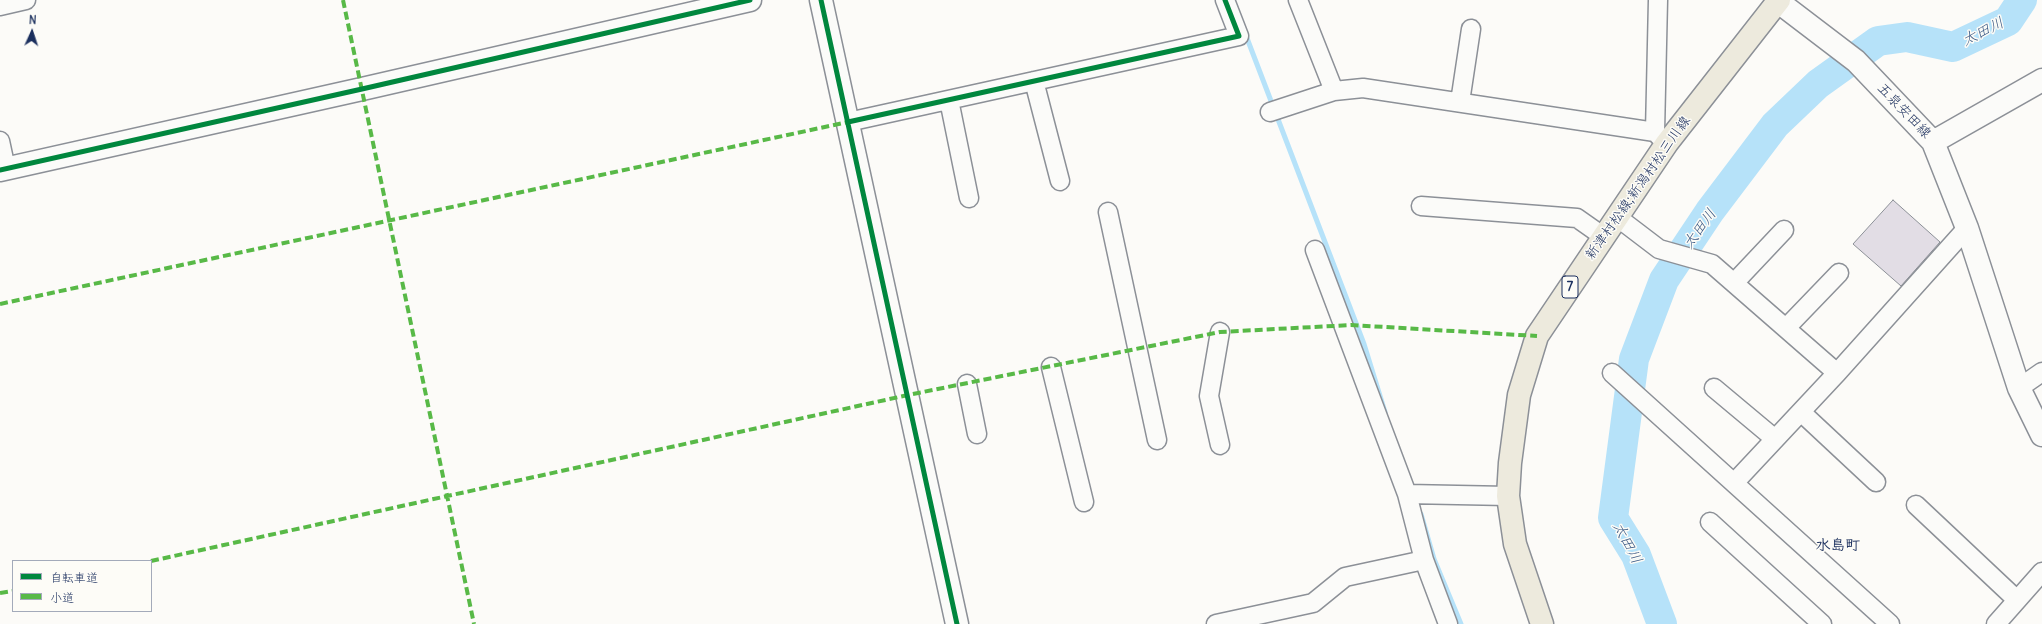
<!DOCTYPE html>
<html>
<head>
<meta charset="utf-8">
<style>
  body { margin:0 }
  #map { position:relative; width:2042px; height:624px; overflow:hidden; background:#fcfbf8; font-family:Delius,"Klee One",sans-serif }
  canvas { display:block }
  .legend { position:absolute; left:12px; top:560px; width:140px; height:52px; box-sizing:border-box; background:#fdfcf7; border:1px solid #a3aaba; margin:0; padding:5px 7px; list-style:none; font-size:12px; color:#1b2f5e }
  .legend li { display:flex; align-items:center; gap:8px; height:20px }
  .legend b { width:20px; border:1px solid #a3aaba }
  .north { position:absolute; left:12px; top:12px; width:40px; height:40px; -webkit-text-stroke:3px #fdfcf7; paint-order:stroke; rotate:3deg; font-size:11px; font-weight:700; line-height:16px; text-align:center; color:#1b2f5e }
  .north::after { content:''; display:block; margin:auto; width:14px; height:18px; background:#1b2f5e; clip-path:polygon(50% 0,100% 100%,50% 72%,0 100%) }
</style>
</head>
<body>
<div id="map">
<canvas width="2042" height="624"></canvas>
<ul class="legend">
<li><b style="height:5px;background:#00873e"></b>自転車道</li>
<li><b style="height:5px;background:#58b947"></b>小道</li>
</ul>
<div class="north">N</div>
</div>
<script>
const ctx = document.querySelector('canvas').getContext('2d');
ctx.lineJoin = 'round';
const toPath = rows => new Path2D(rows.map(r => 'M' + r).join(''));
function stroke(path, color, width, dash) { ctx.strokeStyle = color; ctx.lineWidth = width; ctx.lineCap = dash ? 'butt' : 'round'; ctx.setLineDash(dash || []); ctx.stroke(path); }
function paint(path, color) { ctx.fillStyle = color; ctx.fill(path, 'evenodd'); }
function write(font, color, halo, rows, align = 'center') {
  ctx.font = font + ' Delius,"Klee One",sans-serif'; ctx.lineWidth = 3; ctx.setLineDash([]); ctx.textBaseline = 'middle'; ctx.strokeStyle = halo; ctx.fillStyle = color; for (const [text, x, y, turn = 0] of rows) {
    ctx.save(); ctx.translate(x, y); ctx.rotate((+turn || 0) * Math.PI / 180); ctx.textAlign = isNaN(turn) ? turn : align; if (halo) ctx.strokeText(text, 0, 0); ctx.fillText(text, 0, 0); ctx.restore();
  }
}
const stream = toPath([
  [1245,33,1364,344,1385,412],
  [1421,514,1434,559,1461,624]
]);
const river = toPath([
  [1662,624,1636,555,1613,518,1634,359,1664,280,1710,211,1775,125,1818,84,1878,41,1907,37,1953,47,2008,21,2022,0]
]);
const building = toPath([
  [1893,200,1940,242,1901,286,1853,244,1893,200]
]);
const street = toPath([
  [1298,0,1334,91],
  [1658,0,1655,132,1663,140],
  [0,6,26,0],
  [1034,81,1060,181],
  [949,100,969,198],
  [1460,102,1471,29],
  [1270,112,1334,91,1363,88,1655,132],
  [848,122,1239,36,1225,0],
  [0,141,6,169],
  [1421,206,1577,218,1604,237],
  [1108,212,1157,440],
  [1617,217,1659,249,1712,264,1837,373],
  [1315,250,1407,494,1424,560,1448,624],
  [1734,283,1784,230],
  [1786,328,1839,273],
  [1051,367,1084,502],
  [1612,373,1890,624],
  [967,384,977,434],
  [1714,388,1775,439],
  [2019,388,2042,372],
  [1801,412,1876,482],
  [1220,445,1209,396,1220,332],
  [1734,483,1837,373,1967,228],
  [1407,494,1508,496],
  [1916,505,2017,600],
  [1710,522,1822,624],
  [1216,624,1313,603,1345,577,1424,560],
  [1996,624,2042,572]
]);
const secondary = toPath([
  [821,0,957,624],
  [1776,0,1856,61,1933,142,1967,228,2019,388,2042,435],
  [1933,142,2042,80],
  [0,170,362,89,750,0]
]);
const primary = toPath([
  [1542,624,1515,544,1508,496,1510,463,1519,395,1537,336,1667,143,1779,0]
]);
const quiet = toPath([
  [343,0,474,624],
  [0,304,848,122],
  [151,561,908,395,1220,332,1351,325,1537,336],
  [0,593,13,591]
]);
const cycleway = toPath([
  [821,0,957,624],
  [848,122,1239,36,1225,0],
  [0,170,362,89,750,0]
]);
const shields = [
  [1570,287,16]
];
const shieldNames = [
  ["7",1570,287]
];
const streetNames = [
  ["五泉安田線",1904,111,46],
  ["新津村松線;新潟村松三川線",1638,188,-55]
];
const waterNames = [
  ["太田川",1983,32,-27],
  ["太田川",1700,229,-54],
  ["太田川",1627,543,62]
];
const neighbourhoodNames = [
  ["水島町",1838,546]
];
stroke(stream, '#b6e2f9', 5);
stroke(river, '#b6e2f9', 30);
paint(building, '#e2dde5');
stroke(building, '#8c9097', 1);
stroke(street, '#8c9097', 21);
stroke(secondary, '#8c9097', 25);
stroke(primary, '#8c9097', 25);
stroke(street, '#fbfbf9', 18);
stroke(secondary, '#fbfbf9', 22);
stroke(primary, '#edeadd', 22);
stroke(quiet, '#58b947', 4, [8, 4]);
stroke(cycleway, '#00873e', 5);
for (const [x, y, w] of shields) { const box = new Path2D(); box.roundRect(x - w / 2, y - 11, w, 22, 3); ctx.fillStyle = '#fdfcf7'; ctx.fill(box); stroke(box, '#1b2f5e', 1); }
write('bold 13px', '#1b2f5e', null, shieldNames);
write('14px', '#1b2f5e', '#fdfcf7', streetNames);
write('italic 15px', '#3a5985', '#fdfcf7', waterNames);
write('bold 15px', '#1b2f5e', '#fdfcf7', neighbourhoodNames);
</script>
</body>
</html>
